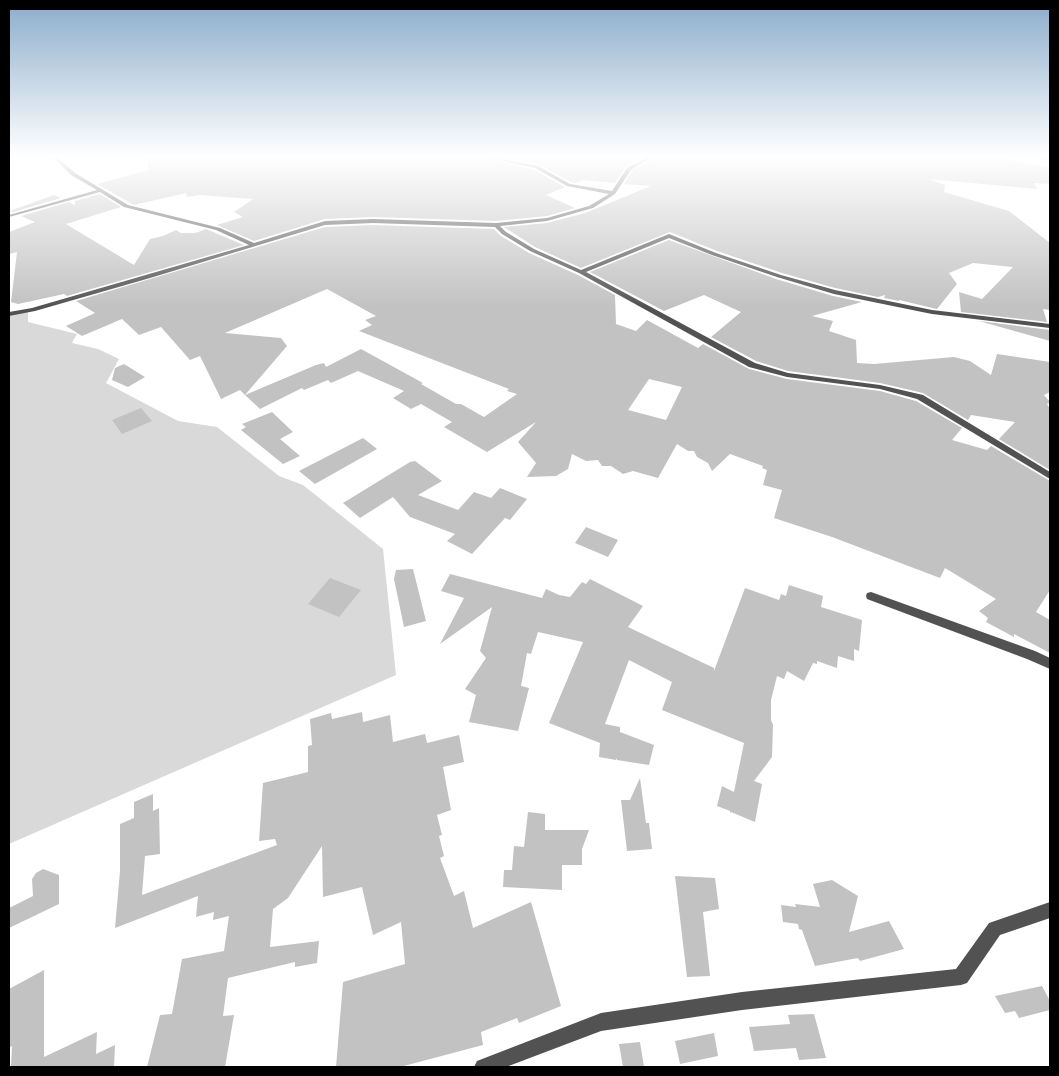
<!DOCTYPE html>
<html>
<head>
<meta charset="utf-8">
<style>
  body { margin:0 }
  #map { position:relative; width:1059px; height:1076px; overflow:hidden; background:#fff; font-family:"Varela Round",sans-serif }
  canvas { display:block }
  .frame { position:absolute; inset:0; border:10px solid #000; pointer-events:none }
</style>
</head>
<body>
<div id="map">
<canvas width="1059" height="1076"></canvas>
<div class="frame"></div>
</div>
<script>
const ctx = document.querySelector('canvas').getContext('2d');
ctx.lineJoin = 'round';
function paint(path, color) { ctx.fillStyle = color; ctx.fill(path, 'evenodd'); }
const toPath = rows => new Path2D(rows.map(r => 'M' + r).join(''));
const green = toPath([
  [28,312,28,322,77,334,72,343,98,349,119,359,106,383,178,421,217,427,279,476,303,485,383,549,396,675,9,844,9,315]
]);
const building = toPath([
  [147,156,478,156,534,170,565,187,546,195,575,208,547,216,496,221,373,217,325,219,254,241,217,225,243,217,234,212,253,199,200,195,187,197,186,193,134,205,97,184,149,170],
  [498,156,645,156,626,166,615,183,583,180,576,183,571,182,538,164],
  [656,156,989,156,1050,168,1050,184,1034,183,1037,189,929,179,945,185,944,192,1009,211,1050,243,1050,310,1043,309,1047,322,961,312,959,292,982,299,1013,267,973,263,949,273,957,284,937,309,899,300,899,301,884,298,885,295,878,297,835,288,782,273,717,251,670,232,581,268,535,247,504,227,547,223,585,213,651,186,624,184,632,171],
  [100,194,121,207,66,224,134,265,150,239,163,236,176,230,181,233,195,233,206,229,244,245,67,296,64,294,18,304,11,302,17,252,9,254,9,232,35,222,21,216,69,202,75,205,75,201],
  [54,195,61,198,13,212,10,211],
  [373,225,494,229,501,236,529,253,578,275,615,295,616,324,636,331,647,320,698,348,703,344,749,369,787,379,880,391,916,401,962,428,952,440,987,450,991,446,1050,481,1050,590,1036,612,1050,620,1050,653,1014,634,1014,637,986,622,988,618,979,611,996,599,945,568,940,578,832,537,774,518,782,490,763,485,767,470,762,468,763,466,730,454,712,471,708,463,697,457,694,451,688,451,677,444,658,478,633,471,623,474,611,466,602,466,598,460,586,461,572,454,568,469,556,476,527,477,536,463,518,442,536,422,487,452,444,427,452,422,421,404,411,409,393,398,404,391,358,371,331,383,328,380,304,390,302,388,260,409,245,395,316,365,324,363,326,367,361,349,423,383,421,384,456,404,461,404,484,417,517,394,507,391,509,389,359,331,372,325,365,320,376,316,327,289,225,333,281,338,287,346,245,395,240,390,221,399,200,356,190,360,161,327,139,335,122,319,82,336,66,326,95,313,76,301,325,227],
  [649,379,682,387,666,420,628,410],
  [669,240,776,279,833,296,862,302,812,316,833,321,829,331,856,340,857,363,874,364,954,357,970,361,991,375,997,354,1050,362,1050,392,1044,395,1050,402,1047,404,1050,409,1050,470,999,439,1015,422,971,415,968,420,923,393,880,383,788,371,756,361,711,337,741,312,704,295,664,311,590,272],
  [979,321,1050,330,1050,341],
  [124,364,145,377,128,387,112,380,115,368],
  [141,408,152,421,122,434,112,420],
  [272,412,293,432,280,439,300,456,283,464,241,430,246,427,242,424],
  [363,438,377,449,315,484,299,471],
  [415,461,442,481,418,495,458,510,474,492,491,498,500,488,527,499,510,520,505,518,472,554,447,541,455,534,410,517,393,497,360,518,343,503,410,462],
  [586,527,618,540,608,557,575,543],
  [413,569,426,621,404,627,394,579,396,570],
  [450,574,542,598,546,589,559,595,570,597,582,582,586,584,590,579,643,606,628,627,714,668,714,671,745,588,779,600,781,594,786,596,789,585,823,596,821,607,862,620,859,651,854,649,854,661,838,656,837,668,817,661,817,664,813,663,804,681,787,671,784,679,777,676,771,700,771,720,773,725,772,757,754,781,762,784,755,822,731,812,730,813,730,811,717,806,722,786,734,792,744,743,662,710,672,682,629,660,605,724,620,727,620,732,654,745,649,765,617,760,617,758,616,760,599,757,600,743,549,723,583,642,538,632,531,654,527,653,521,686,529,688,518,731,469,722,476,695,465,689,486,658,480,651,492,607,440,644,464,598,441,591],
  [330,578,361,590,339,617,308,604],
  [362,712,363,722,390,715,393,742,425,734,427,743,459,735,464,762,443,767,451,810,437,815,442,835,439,836,444,856,440,858,454,896,464,891,473,928,531,902,561,1006,519,1023,517,1018,481,1032,483,1045,400,1067,336,1067,343,982,405,964,401,922,373,935,362,887,323,897,322,846,288,898,273,909,270,947,319,941,317,963,295,967,295,962,228,978,223,1016,234,1015,225,1067,147,1067,160,1015,172,1014,182,959,224,951,229,916,213,920,214,912,196,917,198,896,115,928,120,871,120,824,134,818,134,802,153,794,153,811,159,808,160,854,145,856,142,895,277,845,275,839,259,841,263,783,308,772,308,746,312,745,310,719,331,713,332,719],
  [640,778,646,823,649,823,652,849,627,851,621,800,630,800],
  [528,812,545,814,545,830,589,830,582,849,582,865,562,865,562,890,503,887,504,870,512,870,514,846,524,847],
  [43,869,59,875,59,904,9,928,9,908,33,896,32,879,36,873],
  [675,876,715,878,719,909,703,912,710,976,687,977],
  [832,880,858,896,849,932,889,921,904,949,860,961,858,958,815,966,802,930,799,929,798,924,783,922,781,905,796,907,795,904,820,907,813,884],
  [44,970,44,1057,97,1032,96,1054,115,1045,114,1067,11,1067,12,1046,9,1048,9,989],
  [1042,986,1050,1001,1050,1010,1019,1018,1015,1011,1005,1013,995,996],
  [814,1014,826,1058,799,1060,796,1048,754,1051,749,1027,790,1024,788,1015],
  [714,1033,718,1056,680,1064,675,1041],
  [640,1042,644,1067,623,1067,619,1044]
]);
const street = toPath([
  [52,156,56,156,75,173,128,205,220,228,254,243,325,221,373,219,496,223,547,218,589,206,609,194,567,186,535,168,480,156,488,156,538,166,570,184,612,191,627,168,649,156,654,156,631,170,615,194,593,208,547,221,500,226,506,232,534,249,581,270,669,234,716,253,781,275,835,290,932,310,1050,324,1050,328,932,314,834,294,777,277,712,255,669,238,586,272,755,363,788,373,880,385,923,395,1050,472,1050,479,917,399,880,389,787,377,749,367,579,273,530,251,502,234,495,227,373,223,325,225,150,278,35,311,9,316,9,312,32,308,249,245,216,230,124,207,100,192,9,217,9,215,97,190,71,175,52,156],
  [1029,156,1050,158,1050,160,1031,157,1029,156],
  [871,592,1035,651,1050,658,1050,669,1027,659,867,599,866,596,867,593,871,592],
  [1050,902,1050,918,1000,935,967,983,961,985,742,1010,601,1031,506,1067,474,1067,477,1061,601,1013,742,992,956,969,989,923,1050,902]
]);
paint(green, '#d9d9d9');
paint(building, '#c2c2c2');
paint(street, '#525252');
const sky = ctx.createLinearGradient(0, 0, 0, 307);
sky.addColorStop(0, '#8baccb');
sky.addColorStop(0.51, '#fff');
sky.addColorStop(1, '#ffffff00');
ctx.fillStyle = sky;
ctx.fillRect(0, 0, 1059, 307);
</script>
</body>
</html>
